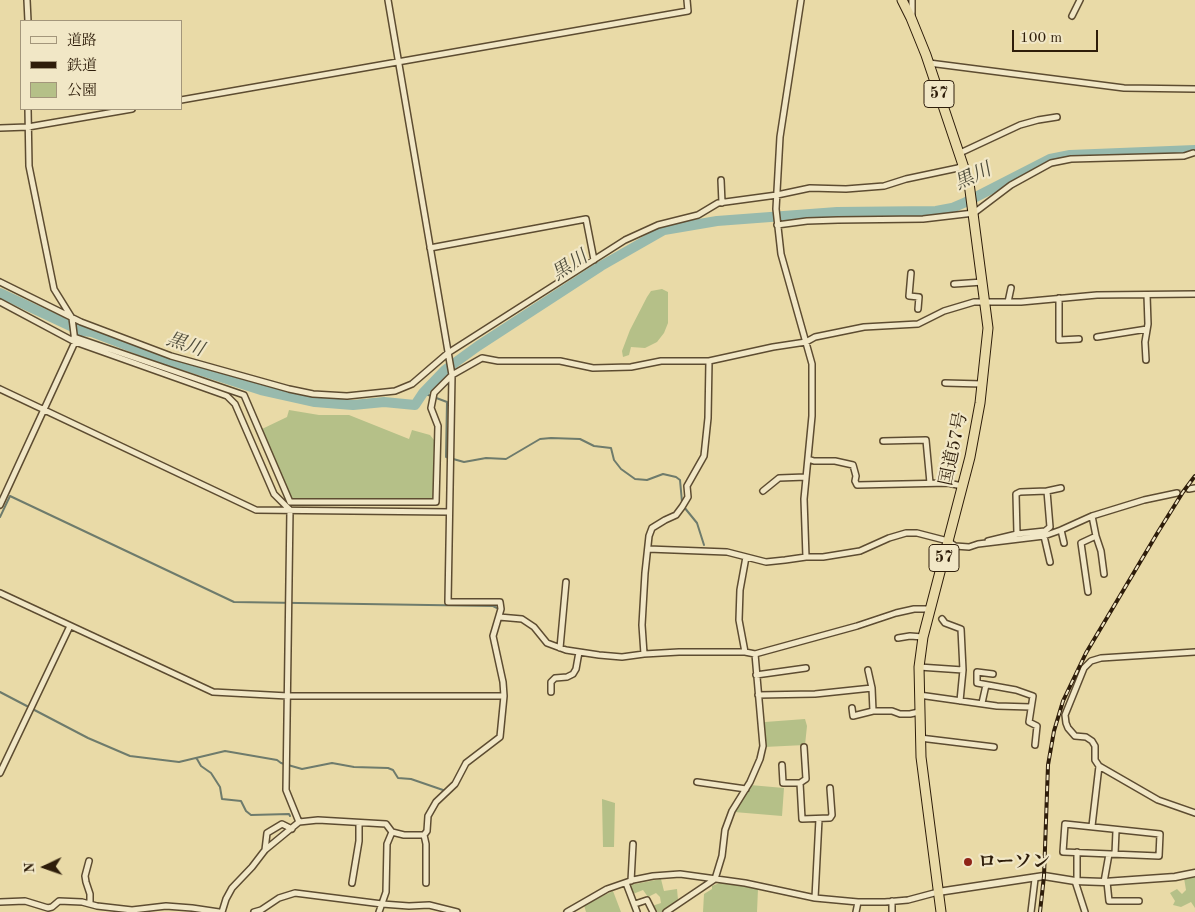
<!DOCTYPE html>
<html>
<head>
<meta charset="utf-8">
<style>
  body { margin:0 }
  #map { position:relative; width:1195px; height:912px; overflow:hidden; background:#e9daa7; font-family:"Old Standard TT","Noto Serif JP",serif }
  canvas { display:block }
  .legend { position:absolute; left:20px; top:20px; width:162px; height:90px; box-sizing:border-box; background:#f1e7c6; border:1px solid #a3967b; margin:0; padding:6px 9px; list-style:none; font-size:15px; color:#2e1d0a }
  .legend li { display:flex; align-items:center; gap:10px; height:25px }
  .legend b { width:25px; border:1px solid #a3967b }
  .north { position:absolute; left:20px; top:842px; width:50px; height:50px; -webkit-text-stroke:4px #f1e7c6; paint-order:stroke; rotate:267deg; font-size:14px; font-weight:700; line-height:20px; text-align:center; color:#2e1d0a }
  .north::after { content:''; display:block; margin:auto; width:18px; height:22px; background:#2e1d0a; clip-path:polygon(50% 0,100% 100%,50% 72%,0 100%) }
  .scale { position:absolute; left:1012px; top:30px; width:86px; height:22px; box-sizing:border-box; border:2px solid #2e1d0a; border-top:0; padding-left:6px; font-size:15px; line-height:18px; white-space:nowrap; color:#2e1d0a; -webkit-text-stroke:4px #f1e7c6; paint-order:stroke }
</style>
</head>
<body>
<div id="map">
<canvas width="1195" height="912"></canvas>
<ul class="legend">
<li><b style="height:6px;background:#f1e7c6"></b>道路</li>
<li><b style="height:6px;background:#2e1d0a"></b>鉄道</li>
<li><b style="height:14px;background:#b5c088"></b>公園</li>
</ul>
<div class="north">N</div>
<div class="scale">100 m</div>
</div>
<script>
const ctx = document.querySelector('canvas').getContext('2d');
ctx.lineJoin = 'round';
function paint(path, color) { ctx.fillStyle = color; ctx.fill(path, 'evenodd'); }
const toPath = rows => new Path2D(rows.map(r => 'M' + r).join(''));
function stroke(path, color, width, dash) { ctx.strokeStyle = color; ctx.lineWidth = width; ctx.lineCap = dash ? 'butt' : 'round'; ctx.setLineDash(dash || []); ctx.stroke(path); }
function write(font, color, halo, rows, align = 'center') {
  ctx.font = font + ' "Old Standard TT","Noto Serif JP",serif'; ctx.lineWidth = 4.5; ctx.setLineDash([]); ctx.textBaseline = 'middle'; ctx.strokeStyle = halo; ctx.fillStyle = color; for (const [text, x, y, turn = 0] of rows) {
    ctx.save(); ctx.translate(x, y); ctx.rotate((+turn || 0) * Math.PI / 180); ctx.textAlign = isNaN(turn) ? turn : align; if (halo) ctx.strokeText(text, 0, 0); ctx.fillText(text, 0, 0); ctx.restore();
  }
}
const green = toPath([
  [662,289,668,292,668,323,664,333,657,342,645,348,631,347,629,355,623,357,622,351,630,330,647,297,651,291],
  [289,410,319,415,349,415,409,439,412,430,430,435,434,440,433,500,291,500,262,429,287,417],
  [805,719,807,726,805,745,764,747,765,722],
  [750,785,784,788,782,816,734,812],
  [602,799,615,803,614,847,603,847],
  [1195,876,1195,908,1191,902,1181,907,1173,905,1175,901,1170,893,1177,889,1182,894,1186,890,1184,878],
  [661,879,664,891,677,889,678,900,662,912,655,912,652,906,661,903,660,897,656,893,648,897,643,890,633,894,630,885],
  [722,882,758,889,757,912,703,912,704,894,712,889,712,886],
  [613,891,621,912,586,912,584,905]
]);
const stream = toPath([
  [423,393,447,402,446,457,464,462,486,458,506,459,540,439,551,438,580,439,594,446,611,448,614,460,621,469,635,479,647,480,663,474,676,477,680,480,682,502],
  [684,507,697,523,704,545],
  [0,517,10,496,234,602,493,606,497,608],
  [0,692,88,738,130,756,179,762,225,751,277,760,281,763,302,769,332,763,354,767,388,768,393,770,398,778,411,779,443,790],
  [197,759,201,766,211,773,220,787,222,799,241,801,246,811,251,815,289,814,290,816]
]);
const river = toPath([
  [0,293,81,331,92,332,155,356,261,390,315,402,353,405,384,402,415,405,423,393,445,370,478,346,601,266,664,230,717,221,837,212,936,211,952,208,966,202,1050,159,1070,155,1195,150]
]);
const minorTunnel = toPath([
  [1177,493,1189,489]
]);
const minor = toPath([
  [27,0,28,21],
  [801,0,780,137,776,209,781,254,812,364,812,416,804,499,806,557],
  [1072,16,1080,0],
  [912,17,912,0],
  [929,63,1124,88,1195,89],
  [181,100,688,11,687,0],
  [0,128,28,127,132,109],
  [960,153,1020,125,1038,120,1057,117],
  [721,180,722,203],
  [777,225,807,221,838,220,923,219,974,213,1011,185,1051,163,1071,159,1184,156,1193,153],
  [430,248,586,219,594,260],
  [911,273,909,296,919,297,918,309],
  [0,282,81,322,171,356,289,389,313,394,347,396,395,391,412,384,448,353,625,240,658,225,698,215,718,203,777,195,810,188,846,189,884,186,906,179,958,168,963,165],
  [954,284,983,282],
  [1059,298,1059,340,1079,339],
  [0,302,75,342,227,396,235,404,274,494,290,510,286,790,299,822],
  [1008,302,1011,288],
  [74,337,244,395,290,502,436,502,438,426,431,408,434,393,452,375,482,358,498,361,560,361,593,368,631,367,661,361,709,361,773,347,806,342,815,337,864,327,918,324,944,311,974,302,1021,302,1097,295,1195,294],
  [1097,337,1147,329],
  [1146,360,1145,342,1148,324,1147,295],
  [945,383,982,384],
  [0,389,256,510,449,512],
  [883,441,926,440,930,483],
  [808,459,814,461,835,461,853,465,856,476,855,481,857,485,948,483,962,486],
  [1189,489,1195,488],
  [763,491,779,478,806,477],
  [1047,491,1061,488],
  [0,505,75,342,72,318,54,289,29,166,28,109],
  [1061,530,1064,543],
  [1044,536,1050,562],
  [1096,536,1101,551,1104,574],
  [988,541,1017,534,1045,531,1050,527,1047,491,1020,492,1016,494,1017,534],
  [648,549,727,552,766,562,785,560,806,557,823,557,860,551,889,538,906,533,917,533,948,541,955,546,969,547,978,544,1044,536,1061,530,1092,516,1144,500,1177,493],
  [1088,592,1081,543,1096,536,1092,516],
  [0,593,213,692,288,696,504,696],
  [499,617,522,619,534,627,547,643,566,650,599,655,622,657,644,654,679,652,745,652,755,654,857,626,896,613,914,609,930,609],
  [942,619,945,623,961,629,963,670],
  [898,638,910,636,923,637],
  [560,648,566,582],
  [745,652,739,620,740,590,746,557],
  [1195,652,1101,658,1091,661,1084,668,1065,715,1066,723,1068,728,1075,736,1086,737,1092,741,1095,746,1095,760,1099,766,1158,800,1195,813],
  [644,654,642,625,645,573,649,536,652,528,665,520,676,515,682,507,688,497,687,486,704,456,708,418,709,361],
  [919,667,963,670,960,701],
  [993,674,977,672,977,683,1016,690,1033,696,1029,722,1037,726,1035,745],
  [756,675,806,668],
  [551,692,551,682,555,678,567,677,573,674,576,669,579,652],
  [758,695,815,694,872,688],
  [919,695,997,706,1031,707],
  [982,703,986,685],
  [852,708,853,716,873,711,872,688,868,670],
  [873,711,892,711,900,714,910,714,919,712],
  [920,738,994,747],
  [782,765,783,783,800,783,806,779,804,747],
  [0,773,70,626],
  [697,782,746,789],
  [800,783,802,819,830,818,832,815,830,788],
  [1065,824,1160,834,1159,856,1063,852,1065,824],
  [1092,826,1099,766],
  [424,835,426,844,426,883],
  [265,850,267,833,282,824,292,829],
  [1077,852,1077,881],
  [1115,854,1116,831],
  [89,861,85,876,86,882,90,894,90,904],
  [631,881,633,844],
  [1075,881,1085,912],
  [1104,882,1109,854],
  [1107,882,1109,901,1139,901],
  [352,883,359,841,359,823],
  [626,883,637,912],
  [815,898,819,819],
  [0,902,25,901,48,908,52,907,59,901,82,902,97,906,132,910,166,906,192,908,219,912],
  [635,904,647,900,653,912],
  [222,912,226,899,232,888,252,867,265,850,299,822,318,820,386,824,392,832,404,835,424,835,427,831,428,816,436,802,455,784,466,763,500,737,504,696,503,682,493,636,501,609,500,602,448,602,452,375,388,0],
  [254,912,261,910,279,898,295,893,382,904,409,906,429,905,457,912],
  [379,912,386,892,387,844,392,832],
  [567,912,607,889,633,880,653,876,680,874,745,883,815,898,858,902,885,902,908,900,938,892],
  [666,912,715,879,722,856,725,830,732,811,750,782,760,759,763,746,755,654],
  [856,912,858,902],
  [892,912,892,901],
  [1031,912,1035,879]
]);
const tertiary = toPath([
  [938,892,1044,876,1075,881,1104,882,1175,877,1195,873]
]);
const trunk = toPath([
  [902,0,911,18,926,55,969,183,988,328,980,403,970,457,923,637,919,667,921,757,941,912]
]);
const rail = toPath([
  [1040,912,1044,876,1048,765,1054,731,1063,701,1086,653,1158,532,1183,492,1195,476]
]);
const markers = [
  [968,862,5,"#8f2418"]
];
const shields = [
  [939,94,30],
  [944,558,30]
];
const shieldNames = [
  ["57",939,94],
  ["57",944,558]
];
const streetNames = [
  ["国道57号",954,449,-78]
];
const poiNames = [
  ["ローソン",978,862]
];
const waterNames = [
  ["黒川",973,177,-25],
  ["黒川",570,266,-33],
  ["黒川",185,345,19]
];
paint(green, '#b5c088');
stroke(stream, '#6e7b6c', 2);
stroke(river, '#98baad', 10);
stroke(minorTunnel, '#c4b488', 5, [5, 2.5]);
stroke(minor, '#5d4c31', 8);
stroke(tertiary, '#5d4c31', 9);
stroke(trunk, '#2e1d0a', 11);
stroke(minor, '#f1e7c6', 5);
stroke(tertiary, '#f1e7c6', 6);
stroke(trunk, '#e9daa7', 9);
stroke(rail, '#2e1d0a', 4);
stroke(rail, '#f1e7c6', 2, [5.5]);
for (const [x, y, r, color] of markers) { const dot = new Path2D(); dot.arc(x, y, r, 0, 2 * Math.PI); ctx.fillStyle = color; ctx.fill(dot); stroke(dot, '#f1e7c6', 2); }
for (const [x, y, w] of shields) { const box = new Path2D(); box.roundRect(x - w / 2, y - 13.5, w, 27, 4); ctx.fillStyle = '#f1e7c6'; ctx.fill(box); stroke(box, '#2e1d0a', 1); }
write('bold 16px', '#2e1d0a', null, shieldNames);
write('18px', '#2e1d0a', '#f1e7c6', streetNames);
write('bold 18px', '#2e1d0a', '#f1e7c6', poiNames, 'left');
write('italic 19px', '#4e4c3b', '#f1e7c6', waterNames);
</script>
</body>
</html>
